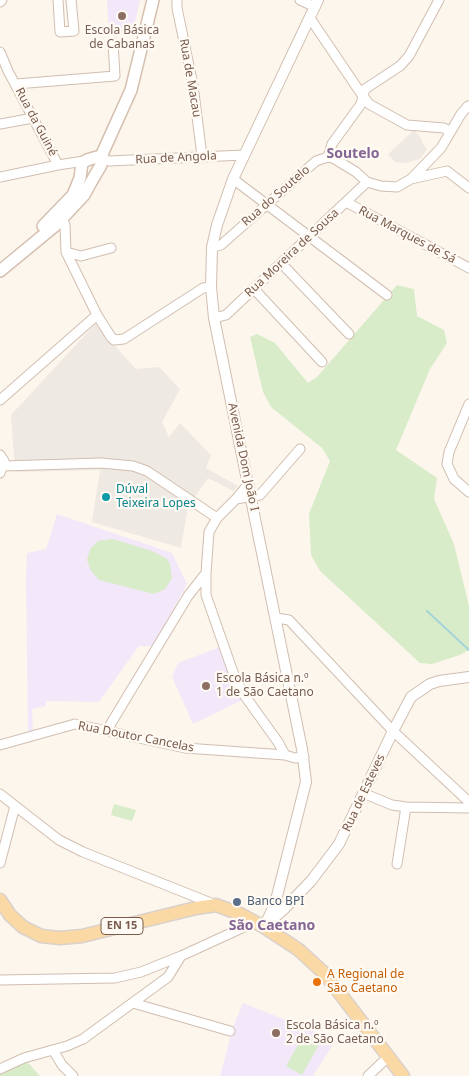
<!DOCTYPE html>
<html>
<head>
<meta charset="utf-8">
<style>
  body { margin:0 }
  canvas { display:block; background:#fdf6ec }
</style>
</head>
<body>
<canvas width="469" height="1076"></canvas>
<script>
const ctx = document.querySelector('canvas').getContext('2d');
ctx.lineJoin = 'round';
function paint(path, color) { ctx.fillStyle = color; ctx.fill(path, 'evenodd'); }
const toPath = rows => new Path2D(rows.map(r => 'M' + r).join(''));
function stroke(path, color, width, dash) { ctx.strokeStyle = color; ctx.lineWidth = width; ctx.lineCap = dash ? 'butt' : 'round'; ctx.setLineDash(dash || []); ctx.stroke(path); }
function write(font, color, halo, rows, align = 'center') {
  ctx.font = font + ' "Noto Sans",sans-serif'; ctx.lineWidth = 4.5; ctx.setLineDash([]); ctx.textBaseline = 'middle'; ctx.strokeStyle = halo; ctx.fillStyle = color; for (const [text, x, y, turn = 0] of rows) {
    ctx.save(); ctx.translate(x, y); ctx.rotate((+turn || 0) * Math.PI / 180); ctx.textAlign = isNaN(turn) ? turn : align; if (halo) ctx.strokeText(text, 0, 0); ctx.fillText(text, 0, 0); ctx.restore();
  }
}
const industrial = toPath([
  [414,130,421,138,423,144,427,149,420,159,405,163,395,162,388,154],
  [95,324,136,369,159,367,180,389,162,422,169,437,180,423,211,455,206,468,238,486,233,491,208,478,188,507,181,548,92,522,100,470,15,472,11,415]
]);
const education = toPath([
  [107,0,140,0,133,32,109,35],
  [57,514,172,553,187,584,154,646,139,646,99,702,46,701,46,706,32,709,33,731,28,734,26,579,27,553,46,549],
  [220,647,239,696,242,700,193,724,172,677,178,663],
  [243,1003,336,1040,313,1076,220,1076,233,1027]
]);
const green = toPath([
  [397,285,414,289,417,316,444,330,447,343,430,369,396,450,437,478,434,499,454,544,469,606,469,650,460,655,432,664,420,663,320,571,311,555,309,514,330,461,322,448,271,407,263,392,250,337,257,334,275,343,308,383,317,377],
  [113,539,152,551,167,559,170,564,172,578,165,589,154,594,99,580,91,571,87,560,90,549,98,541],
  [114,804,136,810,132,821,111,815],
  [304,1034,320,1043,302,1075,286,1066],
  [24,1058,40,1076,0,1076,0,1073]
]);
const stream = toPath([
  [427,611,469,650]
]);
const minor = toPath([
  [58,0,60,32,74,31,71,0],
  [177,0,177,8,193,85,202,156],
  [300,0,315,7],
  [0,2,2,0],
  [310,18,360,92,369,104,407,125,444,128,450,132],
  [0,52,8,71,58,165],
  [16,84,115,76,113,43],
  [0,124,33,118],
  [328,157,332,144,361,104,365,89,400,66,409,56,439,0],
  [101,159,109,161,244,155],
  [0,177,58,165,84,161],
  [233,179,387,295],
  [411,179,447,171,469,188],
  [346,202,469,268],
  [62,219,65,225,66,252,97,315,111,337,114,340,124,339,203,288,211,287],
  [212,247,221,245,316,161,328,157,333,158,356,172,367,182,381,186,397,187,411,179,441,148,461,114,468,106],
  [66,252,81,256,111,248],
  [281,263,349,334],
  [254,289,322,362],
  [214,318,226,315,367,182],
  [0,400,97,315],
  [469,404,449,452,447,464,454,479,469,492],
  [0,455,4,461,0,473],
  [3,466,101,463,133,466,147,471,217,518],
  [249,483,236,499,260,495,300,449],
  [206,573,206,595,234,675,242,692,278,742,285,755],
  [276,618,289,620,393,731,469,802],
  [107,730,188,596,206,573,209,532,217,518,236,499],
  [0,745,75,724,185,748,285,755,295,758,304,757],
  [363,793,392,805,406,807,469,808],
  [0,794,59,840,83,852,216,905],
  [0,863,15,806],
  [397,864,406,807],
  [0,980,115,978,141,972,181,956,255,922],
  [133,1003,230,1031],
  [53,1050,62,1065,73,1076],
  [0,1069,24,1058,67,1046,83,1039,168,977,181,956],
  [368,1076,389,1056]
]);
const tertiary = toPath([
  [267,924,284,909,311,881,339,844,393,731,411,697,430,684,439,681,469,677],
  [264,927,275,904,306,782,302,749,214,318,211,287,212,247,217,225,233,179,318,0]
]);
const secondary = toPath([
  [43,226,73,195,80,178,82,163,87,160,97,157,99,157,102,162],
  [0,271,57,224,84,195,90,184,101,165,103,152,131,90,153,0]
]);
const primary = toPath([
  [0,900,10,915,23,927,41,936,60,938,82,936,196,908,216,905,240,914,264,927,299,950,325,974,403,1076]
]);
const markers = [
  [122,16,5,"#8d6e63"],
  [106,497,5,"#0f9aa8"],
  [206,686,5,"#8d6e63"],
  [237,902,5,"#5c6f8a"],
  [317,982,5,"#e8710a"],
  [276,1033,5,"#8d6e63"]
];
const shields = [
  [122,926,42]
];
const shieldNames = [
  ["EN 15",122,926]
];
const educationNames = [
  ["Escola Básica",122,31,"center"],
  ["de Cabanas",122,45,"center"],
  ["Escola Básica n.º",216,679],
  ["1 de São Caetano",216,693],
  ["Escola Básica n.º",286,1026],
  ["2 de São Caetano",286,1040]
];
const streetNames = [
  ["Rua de Macau",190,78,80],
  ["Rua da Guiné",36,122,62],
  ["Rua de Angola",176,158,-3],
  ["Rua do Soutelo",276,196,-41],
  ["Rua Marques de Sá",407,235,28],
  ["Rua Moreira de Sousa",292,253,-43],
  ["Avenida Dom João I",243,457,78],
  ["Rua Doutor Cancelas",136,737,11],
  ["Rua de Esteves",364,793,-65]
];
const cultureNames = [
  ["Dúval",116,490],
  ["Teixeira Lopes",116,504]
];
const serviceNames = [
  ["Banco BPI",247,902]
];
const foodNames = [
  ["A Regional de",327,975],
  ["São Caetano",327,989]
];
const neighbourhoodNames = [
  ["Soutelo",353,154],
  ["São Caetano",272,926]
];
paint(industrial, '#efe9e4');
paint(education, '#f3e8fa');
paint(green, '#d8ecc9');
stroke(stream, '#a5d3da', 2);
stroke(minor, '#d1beb0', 11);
stroke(tertiary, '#d1beb0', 12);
stroke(secondary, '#d6c0b0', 14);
stroke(primary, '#dad1cd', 15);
stroke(minor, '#fff', 9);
stroke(tertiary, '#fff', 10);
stroke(secondary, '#fff', 11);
stroke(primary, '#fbd9a5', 12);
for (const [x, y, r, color] of markers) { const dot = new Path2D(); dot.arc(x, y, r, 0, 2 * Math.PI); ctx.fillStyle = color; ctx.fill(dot); stroke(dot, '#fffaf3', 2); }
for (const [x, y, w] of shields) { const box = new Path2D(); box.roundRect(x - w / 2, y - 8.5, w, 17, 4); ctx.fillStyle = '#fffaf3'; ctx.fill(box); stroke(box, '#7a5c4d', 1); }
write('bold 11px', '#7a5c4d', null, shieldNames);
write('12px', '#785e54', '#fffaf3', educationNames, 'left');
write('12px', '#7a5c4d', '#fffaf3', streetNames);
write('12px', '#0d838f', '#fffaf3', cultureNames, 'left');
write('12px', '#4e5e75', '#fffaf3', serviceNames, 'left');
write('12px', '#c56008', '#fffaf3', foodNames, 'left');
write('bold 14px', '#846695', '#fffaf3', neighbourhoodNames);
</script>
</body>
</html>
